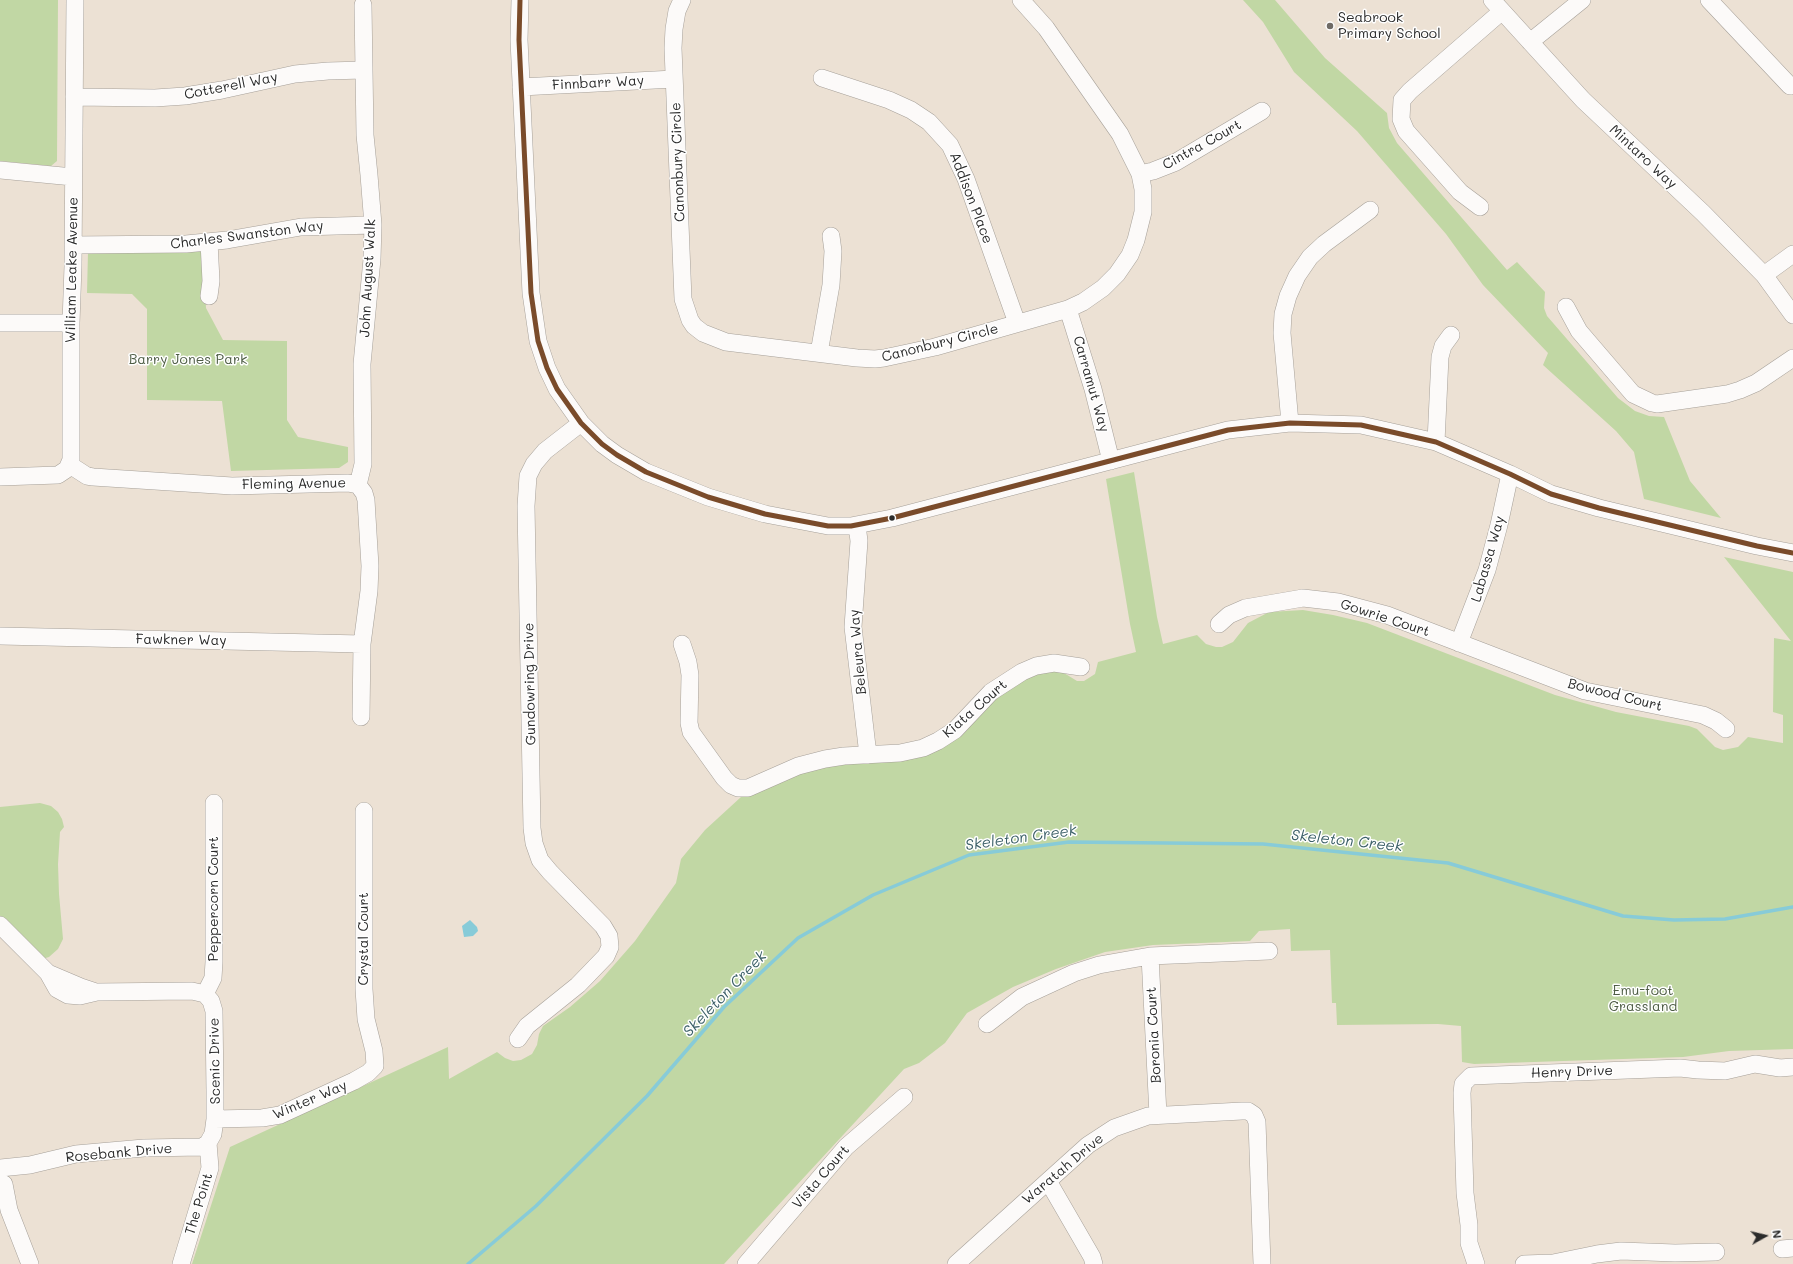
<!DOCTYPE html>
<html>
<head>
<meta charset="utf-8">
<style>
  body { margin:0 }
  #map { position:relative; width:1793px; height:1264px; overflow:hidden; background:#ece1d4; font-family:Mali,sans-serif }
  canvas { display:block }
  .north { position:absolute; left:1745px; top:1216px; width:40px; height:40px; -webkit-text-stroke:3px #fff; paint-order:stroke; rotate:82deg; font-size:11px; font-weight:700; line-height:16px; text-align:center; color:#2b2b2b }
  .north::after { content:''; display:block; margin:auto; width:14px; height:18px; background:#2b2b2b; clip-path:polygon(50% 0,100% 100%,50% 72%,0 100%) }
</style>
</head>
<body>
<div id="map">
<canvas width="1793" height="1264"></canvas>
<div class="north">N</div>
</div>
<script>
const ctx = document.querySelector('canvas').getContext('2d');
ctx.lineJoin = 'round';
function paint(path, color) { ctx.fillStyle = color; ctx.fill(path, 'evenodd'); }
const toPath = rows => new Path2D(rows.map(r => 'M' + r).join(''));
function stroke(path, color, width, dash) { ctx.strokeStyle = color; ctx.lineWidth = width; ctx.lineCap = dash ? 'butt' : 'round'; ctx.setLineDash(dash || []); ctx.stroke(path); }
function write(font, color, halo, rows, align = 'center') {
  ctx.font = font + ' Mali,sans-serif'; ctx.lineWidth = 3; ctx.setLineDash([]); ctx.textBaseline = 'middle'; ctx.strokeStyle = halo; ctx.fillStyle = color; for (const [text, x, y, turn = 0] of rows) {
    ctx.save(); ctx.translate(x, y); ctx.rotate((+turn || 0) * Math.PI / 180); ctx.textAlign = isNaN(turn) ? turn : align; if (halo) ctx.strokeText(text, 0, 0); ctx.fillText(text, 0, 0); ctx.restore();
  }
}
const green = toPath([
  [0,0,58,0,57,161,51,166,0,161],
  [1243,0,1275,0,1325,58,1387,113,1389,128,1397,143,1507,270,1517,262,1545,292,1544,308,1547,316,1618,398,1635,411,1649,416,1664,417,1690,481,1721,518,1644,499,1634,452,1616,431,1543,365,1548,353,1483,285,1446,234,1357,131,1294,72,1263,22],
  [203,251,206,308,223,340,287,341,287,420,298,437,348,447,348,462,339,468,231,471,222,401,147,400,147,309,132,294,87,293,88,252],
  [1134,472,1157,617,1163,644,1197,635,1206,644,1216,647,1222,647,1233,642,1248,623,1269,612,1303,610,1333,615,1367,623,1555,695,1616,712,1689,726,1697,729,1715,747,1723,750,1738,747,1748,737,1783,743,1783,715,1773,712,1774,638,1791,641,1724,557,1793,572,1793,1049,1729,1051,1683,1057,1474,1064,1462,1062,1461,1026,1438,1024,1337,1025,1336,1003,1332,1003,1330,950,1291,951,1290,929,1259,931,1250,941,1153,945,1105,952,1056,969,1013,987,967,1013,945,1043,919,1063,904,1069,724,1264,192,1264,230,1147,448,1047,449,1079,497,1052,505,1058,513,1061,521,1060,532,1054,537,1045,539,1034,543,1026,570,1007,600,981,635,941,676,883,681,859,705,830,741,797,814,768,899,759,1010,685,1045,670,1064,673,1077,681,1084,681,1095,674,1098,662,1136,652,1130,624,1106,479],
  [40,803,51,806,58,812,62,819,64,827,60,832,58,864,59,894,63,939,58,949,49,957,42,959,39,958,0,916,0,807]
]);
const water = toPath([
  [470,920,477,927,478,931,473,936,464,937,462,926]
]);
const stream = toPath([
  [468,1264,536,1206,647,1096,724,1007,798,938,873,895,969,855,1069,842,1263,844,1448,863,1623,916,1674,920,1725,919,1793,907]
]);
const minor = toPath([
  [520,0,519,40,531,293,538,341,547,368,557,389,581,423,602,444,617,455,646,472,708,497,765,514,828,526,851,526,892,518,1228,430,1290,423,1361,425,1436,442,1510,474,1551,494,1599,508,1757,546,1793,553],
  [682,0,677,11,674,29,673,48,683,299,690,320,694,326,703,333,726,342,857,358,875,359,884,358,935,347,1068,309,1083,302,1103,288,1117,274,1130,255,1136,240,1143,212,1143,189,1140,174,1120,134,1046,28,1021,0],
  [1492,0,1583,100,1703,213,1764,275,1793,315],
  [1709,0,1790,86],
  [1530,42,1582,0],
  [822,78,889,100,911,110,929,122,950,145,966,179,1017,323],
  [521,87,674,79],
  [74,97,155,98,185,96,222,90,295,74,328,71,363,70],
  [0,170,73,177],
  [1140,174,1153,171,1176,162,1262,111],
  [1480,207,1460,192,1406,131,1401,119,1402,100,1410,91,1501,12],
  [209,242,211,281,209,296],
  [73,245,186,244,227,240,301,227,373,225],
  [1764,275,1793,254],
  [1566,307,1579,331,1633,394,1652,403,1657,404,1727,394,1740,390,1756,383,1793,358],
  [1068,309,1093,389,1111,461],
  [0,323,71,323],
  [819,353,831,285,833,251,831,236],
  [1290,423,1282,333,1283,314,1288,296,1297,276,1310,257,1324,244,1370,210],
  [1436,442,1440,357,1443,346,1451,335],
  [70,465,87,476,93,477,232,486,348,483,358,485,364,493,366,500,370,566,369,591,362,644,361,717],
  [0,477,58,475,67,469,71,460,71,323,73,266,75,0],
  [358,485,363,464,362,364,372,259,373,225,369,175,365,135,363,5],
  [857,525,859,541,853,627,868,755],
  [1219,624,1229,615,1245,608,1303,598,1338,602,1387,615,1585,691,1703,715,1716,721,1726,729],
  [0,636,362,644],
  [1459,643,1487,570,1499,525,1510,474],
  [682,644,688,662,690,675,689,723,691,732,724,778,731,785,738,788,748,788,798,766,825,759,844,756,900,753,923,748,938,741,955,730,991,692,1022,672,1036,666,1054,663,1081,667],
  [0,925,48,973,57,989,68,995,80,996,97,992,192,991,205,994,211,1001,214,1011,215,1092,215,1119,213,1134,208,1143,202,1147,144,1148,76,1154,30,1165,0,1168],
  [1150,956,1158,1115],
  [48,973,81,987,96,992],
  [205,994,213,978,214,962,214,803],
  [987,1024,1022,997,1074,973,1099,965,1150,956,1269,951],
  [518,1039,527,1026,578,985,606,956,610,947,609,936,603,926,550,872,540,860,534,843,532,828,526,506,528,476,534,464,545,451,581,423],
  [215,1119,262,1118,280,1115,354,1081,368,1073,375,1066,374,1051,366,1019,364,989,364,811],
  [1048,1181,1092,1257,1094,1264],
  [4,1184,9,1210,30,1264],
  [1782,1249,1793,1248],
  [181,1264,210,1168,208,1143],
  [746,1264,846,1147,904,1097],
  [956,1264,1058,1172,1088,1145,1114,1128,1148,1116,1242,1111,1248,1111,1254,1115,1257,1122,1262,1264],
  [1476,1264,1469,1243,1469,1225,1465,1193,1462,1093,1463,1084,1471,1076,1680,1068,1698,1070,1725,1071,1755,1064,1780,1068,1793,1067],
  [1524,1264,1553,1263,1597,1254,1621,1251,1675,1253,1716,1252]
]);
const bus1 = toPath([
  [520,0,519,40,531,293,538,341,547,368,557,389,581,423,602,444,617,455,646,472,708,497,765,514,828,526,851,526,892,518,1228,430,1290,423,1361,425,1436,442,1510,474,1551,494,1599,508,1757,546,1793,553]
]);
const markers = [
  [1330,26,4,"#6f6b66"],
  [892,518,3.5,"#2b2b2b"]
];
const poiNames = [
  ["Seabrook",1338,18],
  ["Primary School",1338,34]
];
const streetNames = [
  ["Finnbarr Way",598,83,-3],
  ["Cotterell Way",231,86,-11],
  ["Cintra Court",1202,145,-29],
  ["Mintaro Way",1643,157,43],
  ["Canonbury Circle",678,162,-92],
  ["Addison Place",971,198,69],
  ["Charles Swanston Way",247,235,-7],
  ["William Leake Avenue",72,270,-89],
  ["John August Walk",368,278,-87],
  ["Canonbury Circle",940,343,-14],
  ["Carramut Way",1091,384,74],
  ["Fleming Avenue",294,484,-1],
  ["Labassa Way",1488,559,-74],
  ["Gowrie Court",1385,618,18],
  ["Fawkner Way",181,640,1],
  ["Beleura Way",858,652,-95],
  ["Gundowring Drive",530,684,-91],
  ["Bowood Court",1615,695,14],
  ["Kiata Court",975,709,-41],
  ["Peppercorn Court",214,899,-90],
  ["Crystal Court",364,939,-90],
  ["Boronia Court",1154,1035,-93],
  ["Scenic Drive",215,1061,-91],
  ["Henry Drive",1572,1072,-2],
  ["Winter Way",310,1100,-23],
  ["Rosebank Drive",119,1153,-5],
  ["Waratah Drive",1063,1169,-40],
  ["Vista Court",821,1177,-49],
  ["The Point",199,1204,-73]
];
const parkNames = [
  ["Barry Jones Park",188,360],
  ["Emu-foot",1643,991],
  ["Grassland",1643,1007]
];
const waterNames = [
  ["Skeleton Creek",1021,838,-8],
  ["Skeleton Creek",1347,841,6],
  ["Skeleton Creek",725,994,-46]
];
paint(green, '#c1d7a4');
paint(water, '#87cbd8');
stroke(stream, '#87cbd8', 3.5);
stroke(minor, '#a6a099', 18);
stroke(minor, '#fcfaf9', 17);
stroke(bus1, '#7a4b2a', 5);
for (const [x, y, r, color] of markers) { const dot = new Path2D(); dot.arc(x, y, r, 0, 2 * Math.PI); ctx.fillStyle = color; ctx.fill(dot); stroke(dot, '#fff', 1.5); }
write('14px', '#2b2b2b', '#fff', poiNames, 'left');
write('14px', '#2b2b2b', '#fff', streetNames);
write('14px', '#4d5c44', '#fff', parkNames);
write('italic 15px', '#3c6068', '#fff', waterNames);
</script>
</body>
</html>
